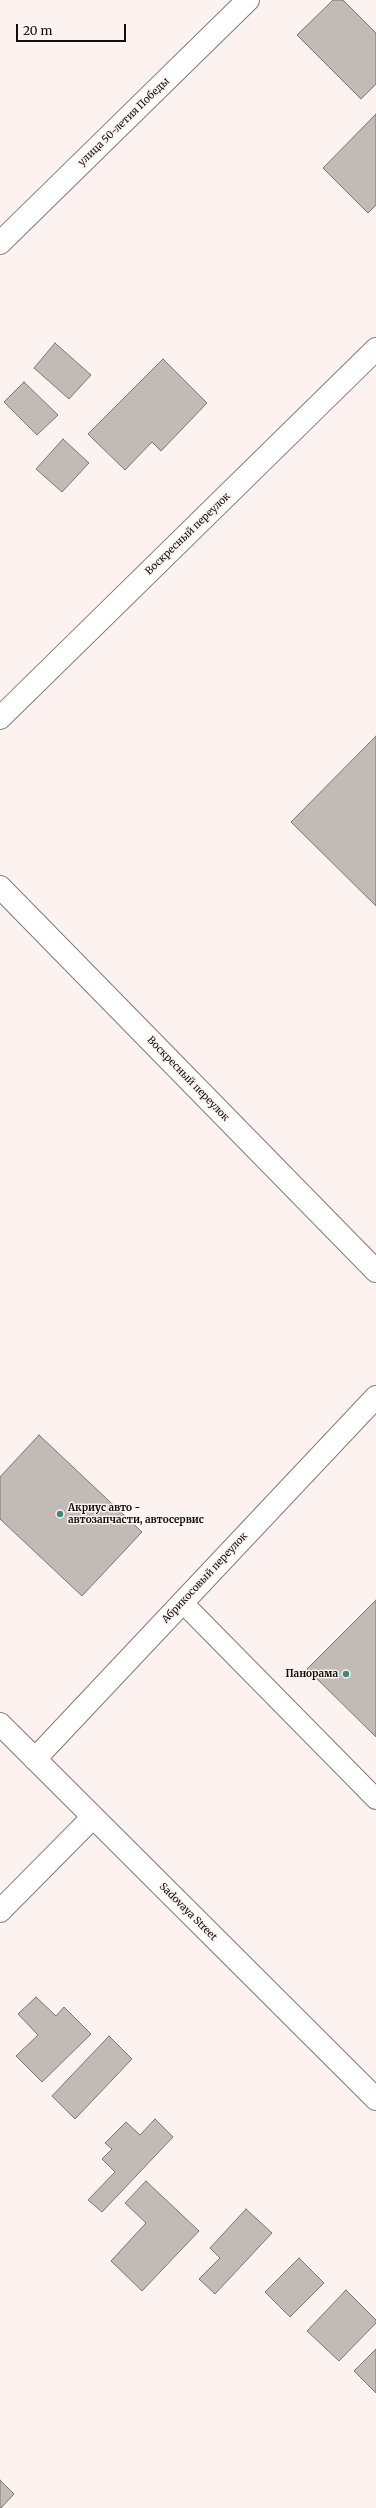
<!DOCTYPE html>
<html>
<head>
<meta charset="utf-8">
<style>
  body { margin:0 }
  #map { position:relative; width:376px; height:2508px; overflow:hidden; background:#fcf2f0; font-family:Merriweather,serif }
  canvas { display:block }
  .scale { position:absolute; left:16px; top:24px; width:110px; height:18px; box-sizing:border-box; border:2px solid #110e0e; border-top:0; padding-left:5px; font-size:12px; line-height:14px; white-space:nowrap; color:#110e0e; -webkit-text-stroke:3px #fcf2f0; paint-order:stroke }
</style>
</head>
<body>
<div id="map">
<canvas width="376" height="2508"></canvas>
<div class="scale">20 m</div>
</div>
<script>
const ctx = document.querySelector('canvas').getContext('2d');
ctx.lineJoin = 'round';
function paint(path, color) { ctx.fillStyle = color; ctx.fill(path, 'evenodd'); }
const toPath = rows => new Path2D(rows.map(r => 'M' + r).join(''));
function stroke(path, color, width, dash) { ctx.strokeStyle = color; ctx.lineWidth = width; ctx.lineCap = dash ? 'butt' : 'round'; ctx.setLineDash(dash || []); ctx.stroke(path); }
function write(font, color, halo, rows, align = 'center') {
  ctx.font = font + ' Merriweather,serif'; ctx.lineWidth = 3; ctx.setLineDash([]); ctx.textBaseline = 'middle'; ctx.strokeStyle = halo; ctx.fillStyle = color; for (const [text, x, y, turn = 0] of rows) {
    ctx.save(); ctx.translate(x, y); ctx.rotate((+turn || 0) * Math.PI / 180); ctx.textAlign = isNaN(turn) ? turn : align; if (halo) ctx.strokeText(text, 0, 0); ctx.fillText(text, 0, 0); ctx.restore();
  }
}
const building = toPath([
  [333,0,343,0,376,33,376,84,361,99,297,35,333,0],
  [376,114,376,205,368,213,323,168,376,114],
  [55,343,91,375,69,399,34,368,55,343],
  [163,359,207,403,161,451,152,442,125,470,88,434,163,359],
  [24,382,58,415,37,435,4,402,24,382],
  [63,439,89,463,62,492,36,469,63,439],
  [376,736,376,906,291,822,376,736],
  [39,1435,142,1532,82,1596,0,1519,0,1477,39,1435],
  [376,1600,376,1737,307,1669,376,1600],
  [36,1997,56,2016,64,2007,91,2034,42,2082,16,2056,38,2035,18,2014,36,1997],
  [109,2036,132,2059,75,2119,52,2096,109,2036],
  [155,2119,173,2137,102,2212,88,2200,115,2172,102,2159,112,2149,105,2143,126,2122,140,2135,155,2119],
  [146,2181,199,2231,142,2291,111,2261,146,2223,125,2203,146,2181],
  [246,2209,272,2233,215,2294,199,2279,220,2258,210,2248,246,2209],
  [299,2258,324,2283,290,2317,265,2292,299,2258],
  [346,2290,376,2320,376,2323,339,2361,307,2331,346,2290],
  [376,2349,376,2393,354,2371,376,2349],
  [0,2480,14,2494,1,2508,0,2508,0,2480]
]);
const lane = toPath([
  [182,1602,376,1799]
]);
const street = toPath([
  [0,243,248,0],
  [0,718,376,349],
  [0,887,376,1271],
  [35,1759,376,1397],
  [0,1911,93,1817]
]);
const secondary = toPath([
  [0,1724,376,2099]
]);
const markers = [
  [60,1514,4,"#42877c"],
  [346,1674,4,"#42877c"]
];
const streetNames = [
  ["улица 50-летия Победы",124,122,-44],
  ["Воскресный переулок",188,534,-44],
  ["Воскресный переулок",188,1079,46],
  ["Абрикосовый переулок",205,1578,-47],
  ["Sadovaya Street",188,1912,45]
];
const poiNames = [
  ["Акриус авто -",68,1508],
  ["автозапчасти, автосервис",68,1520],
  ["Панорама",338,1674,"right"]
];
paint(building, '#c2bab5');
stroke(building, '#7c7570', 1);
stroke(lane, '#847b7a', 22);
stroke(street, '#847b7a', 24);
stroke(secondary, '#847b7a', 24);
stroke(lane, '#fff', 20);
stroke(street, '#fff', 22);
stroke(secondary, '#fff', 22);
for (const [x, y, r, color] of markers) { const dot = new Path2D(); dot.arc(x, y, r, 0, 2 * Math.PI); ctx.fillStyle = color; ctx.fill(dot); stroke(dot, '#fcf2f0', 1.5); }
write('10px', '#110e0e', '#fcf2f0', streetNames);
write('bold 10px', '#110e0e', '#fcf2f0', poiNames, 'left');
</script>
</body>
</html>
